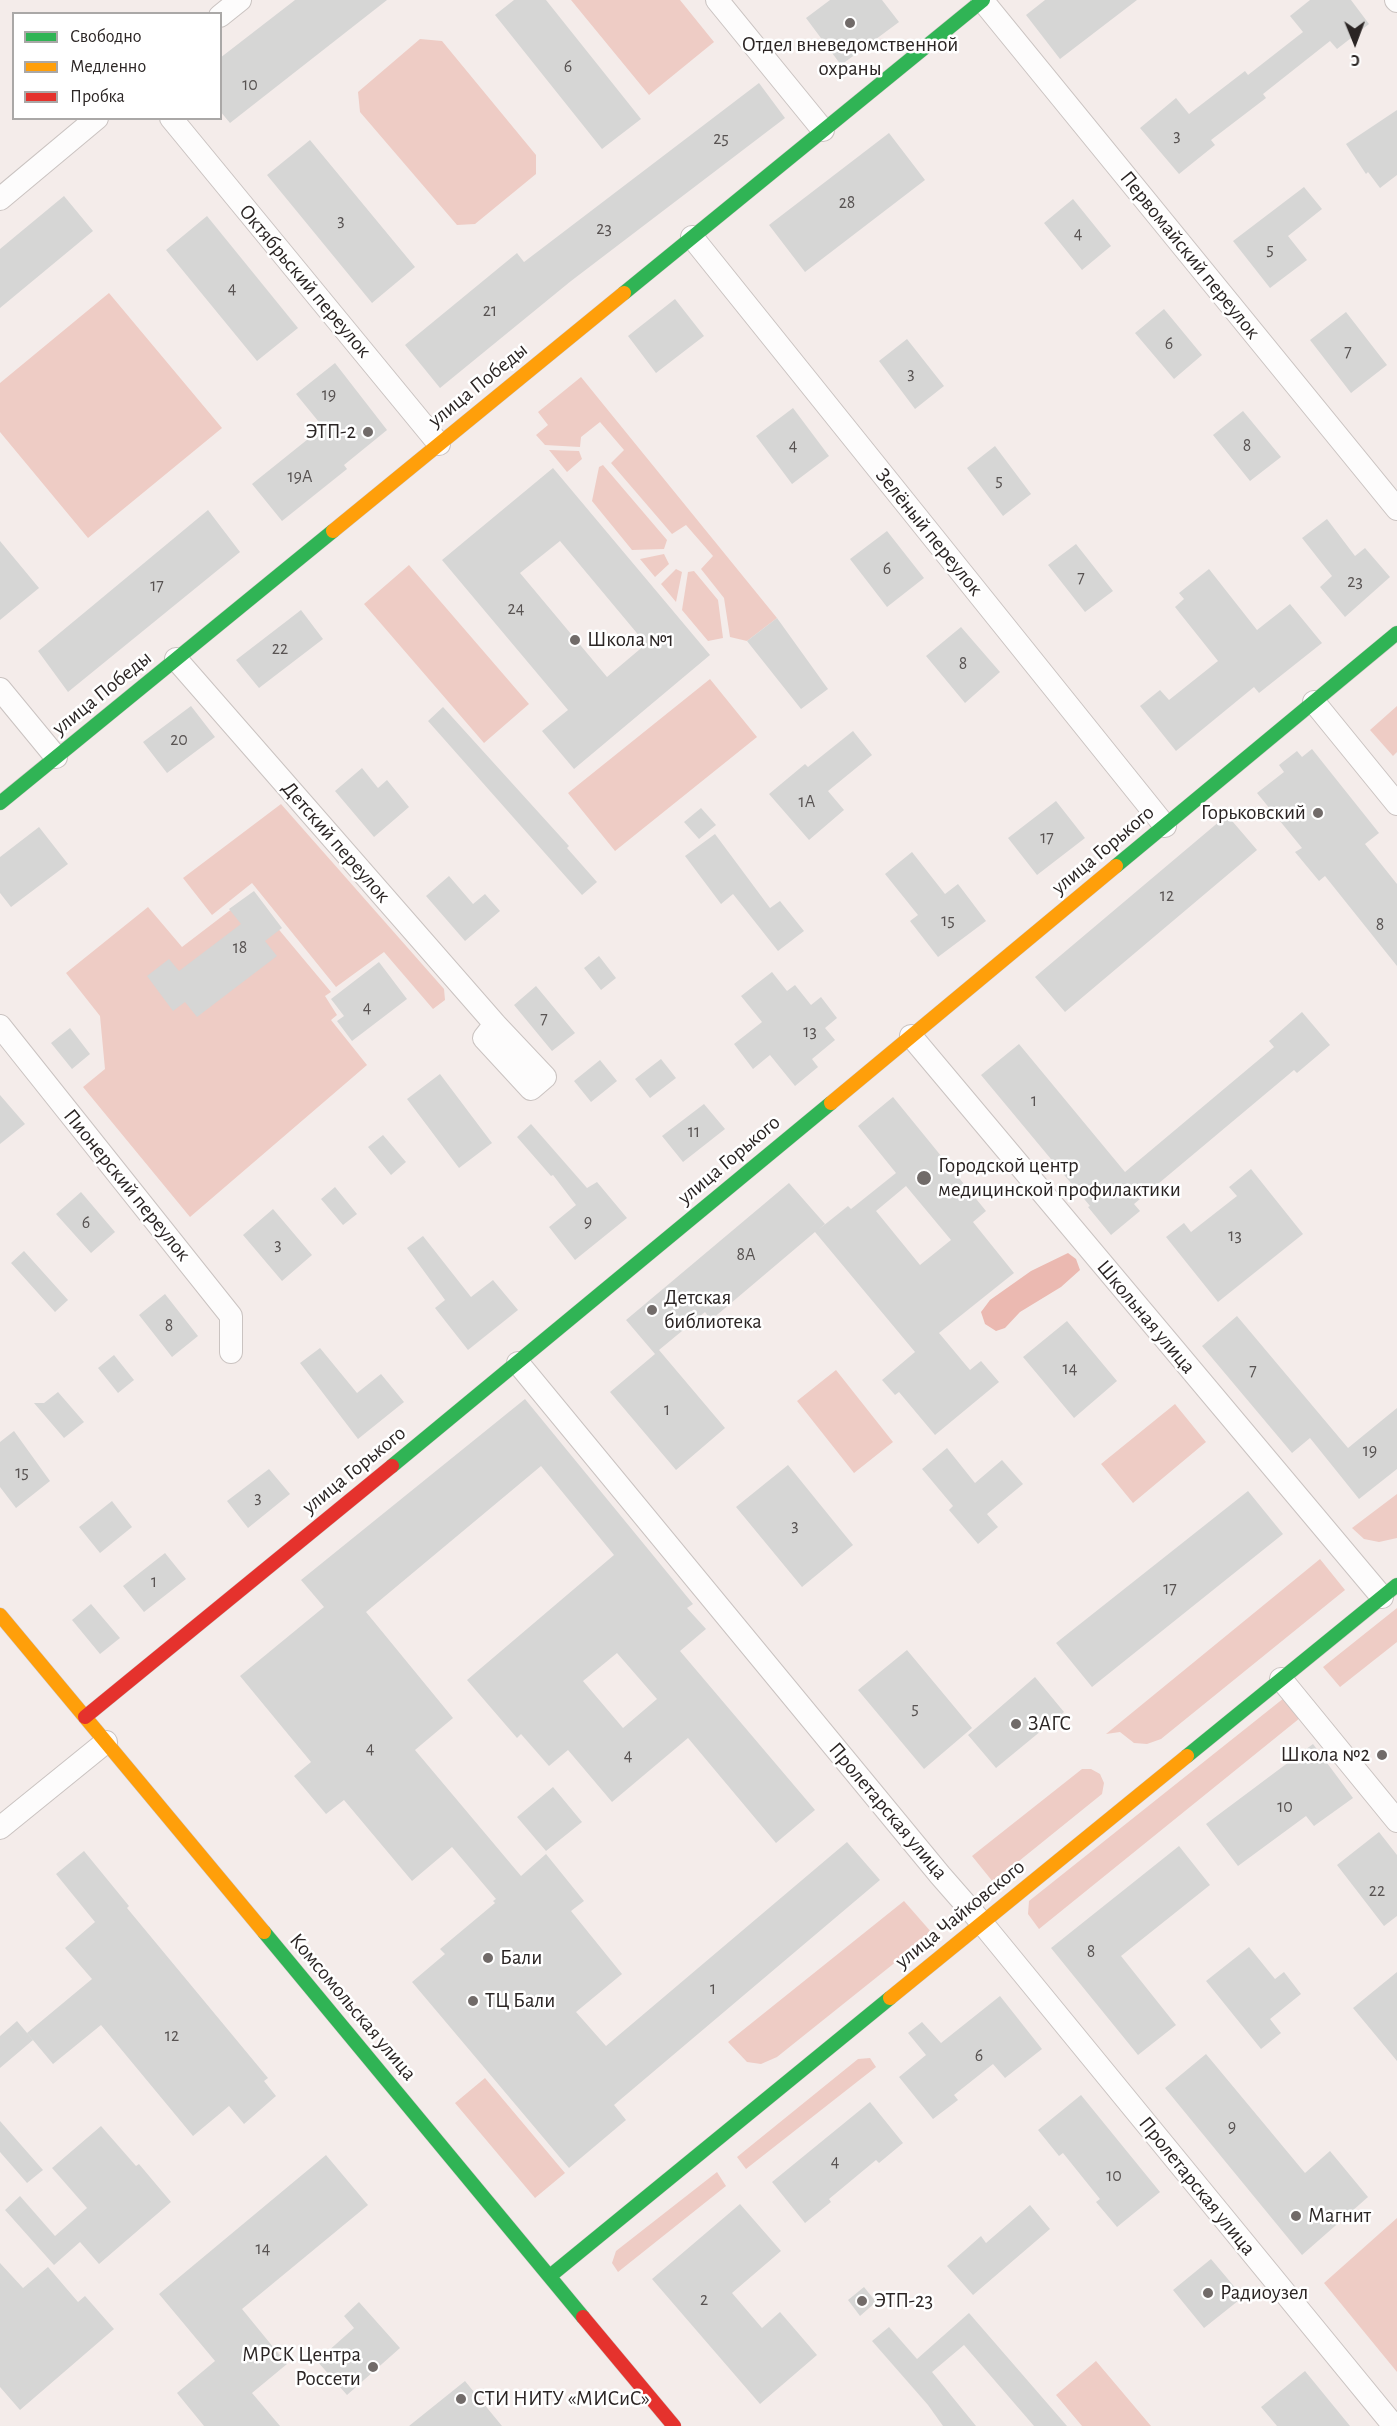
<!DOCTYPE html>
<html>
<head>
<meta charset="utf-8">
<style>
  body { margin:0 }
  #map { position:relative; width:1397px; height:2426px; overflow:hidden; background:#f4ecea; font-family:"Alegreya Sans",sans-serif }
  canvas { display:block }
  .legend { position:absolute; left:12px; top:12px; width:210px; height:108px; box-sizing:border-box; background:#fff; border:2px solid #aaa8a7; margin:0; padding:8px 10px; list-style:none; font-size:18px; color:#2b2524 }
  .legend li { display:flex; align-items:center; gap:12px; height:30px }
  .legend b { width:30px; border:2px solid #aaa8a7 }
  .north { position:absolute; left:1325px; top:12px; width:60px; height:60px; -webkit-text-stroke:4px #fff; paint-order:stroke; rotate:179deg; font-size:16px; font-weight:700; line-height:24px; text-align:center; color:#2b2524 }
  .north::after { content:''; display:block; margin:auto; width:21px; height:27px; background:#2b2524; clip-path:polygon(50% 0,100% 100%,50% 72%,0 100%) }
</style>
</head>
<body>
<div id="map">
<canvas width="1397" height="2426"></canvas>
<ul class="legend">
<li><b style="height:8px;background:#30b455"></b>Свободно</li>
<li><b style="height:8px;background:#ff9f0a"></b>Медленно</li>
<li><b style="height:8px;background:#e5322d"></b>Пробка</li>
</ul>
<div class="north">С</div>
</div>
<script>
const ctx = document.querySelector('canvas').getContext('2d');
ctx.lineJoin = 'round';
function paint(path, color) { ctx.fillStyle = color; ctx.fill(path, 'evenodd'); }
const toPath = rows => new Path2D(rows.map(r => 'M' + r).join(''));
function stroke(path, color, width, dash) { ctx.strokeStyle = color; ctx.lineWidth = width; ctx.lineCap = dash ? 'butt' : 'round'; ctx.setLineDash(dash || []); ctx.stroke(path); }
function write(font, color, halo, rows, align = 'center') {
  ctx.font = font + ' "Alegreya Sans",sans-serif'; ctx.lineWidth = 5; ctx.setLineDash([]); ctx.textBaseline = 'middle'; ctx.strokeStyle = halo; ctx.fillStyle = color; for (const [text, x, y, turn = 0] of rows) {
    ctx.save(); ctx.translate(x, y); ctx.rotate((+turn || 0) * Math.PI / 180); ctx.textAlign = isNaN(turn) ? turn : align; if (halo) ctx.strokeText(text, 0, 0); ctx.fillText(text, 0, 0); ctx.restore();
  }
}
const green = toPath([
  [571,0,680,0,714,42,649,95],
  [420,39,442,41,536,155,536,174,475,224,457,225,360,112,358,92],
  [109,293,222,428,88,538,0,432,0,383],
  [581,377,777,618,747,641,730,637,724,598,701,569,713,556,686,525,672,534,611,463,624,450,600,422,581,437,580,447,545,445,536,435,548,425,538,412],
  [549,450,579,451,582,459,567,472],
  [603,465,667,540,664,549,632,550,592,501,599,467],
  [664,554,669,564,655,577,640,559],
  [409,565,529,704,484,743,364,604],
  [676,569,682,572,676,602,661,584],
  [694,571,718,600,723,638,708,641,682,610,688,572],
  [710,679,757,737,615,851,568,793],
  [1397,706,1397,752,1393,756,1370,730],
  [281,804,444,989,445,1000,433,1009,384,952,336,987,252,883,212,915,183,878],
  [250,895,331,992,325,996,337,1015,331,1020,367,1065,190,1217,83,1087,105,1069,100,1016,66,973,148,907,182,947],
  [836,1370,893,1442,854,1473,797,1401],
  [1175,1404,1206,1442,1133,1503,1101,1464],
  [1397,1494,1397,1538,1379,1542,1364,1539,1352,1528],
  [1320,1559,1345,1590,1161,1739,1147,1744,1134,1743,1120,1732,1106,1734],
  [1397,1608,1397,1642,1340,1687,1323,1667],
  [1284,1698,1300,1718,1039,1929,1028,1914,1029,1901],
  [1082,1769,1091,1769,1100,1774,1104,1783,1102,1794,993,1882,972,1856],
  [904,1901,932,1933,777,2057,761,2064,747,2062,728,2042],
  [870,2058,876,2067,746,2169,737,2157,858,2059],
  [485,2078,565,2173,535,2198,455,2103],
  [717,2172,726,2186,618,2272,612,2263,616,2251],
  [1397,2218,1397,2372,1324,2283],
  [1096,2361,1151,2426,1082,2426,1056,2395]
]);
const forest = toPath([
  [1068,1253,1076,1259,1080,1270,1061,1287,1020,1312,1005,1328,996,1331,985,1324,981,1312,990,1300,1031,1271]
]);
const building = toPath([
  [295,0,387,0,230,123,220,111,220,58],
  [514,0,546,0,641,119,602,149,495,15],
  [830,0,882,0,899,22,841,65,806,18],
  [1045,0,1137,0,1060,59,1026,15],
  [1310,0,1351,0,1369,24,1337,49,1330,41,1263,94,1266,98,1211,140,1215,145,1179,174,1140,128,1176,98,1189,114,1245,71,1248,75,1303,32,1290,16],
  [759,83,785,118,571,281,440,388,405,345,517,253,524,262],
  [1397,110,1397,175,1380,188,1368,172,1366,174,1346,144],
  [889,133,925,180,805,272,769,225],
  [310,140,415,267,372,303,267,175],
  [1304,187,1322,209,1288,236,1307,260,1270,288,1233,241],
  [64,196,93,231,0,308,0,249],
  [1073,199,1111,246,1082,270,1044,223],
  [207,216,298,328,257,361,166,250],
  [675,299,704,336,656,373,628,336],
  [1164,309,1202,355,1174,379,1135,333],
  [1346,312,1387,365,1351,393,1310,340],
  [907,339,944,386,915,409,879,361],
  [335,363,387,430,344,465,347,469,282,521,252,484,323,427,296,394],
  [793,408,829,456,792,484,756,436],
  [1243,411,1281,457,1250,481,1213,435],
  [995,446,1031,494,1003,516,967,468],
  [553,468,710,655,574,769,542,731,568,710,442,560],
  [560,541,646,644,607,677,520,573],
  [208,510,240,552,68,692,38,651],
  [1327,519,1355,556,1365,548,1390,577,1345,617,1320,587,1332,576,1302,538],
  [887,531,924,578,887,607,850,559],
  [0,541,39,588,0,620],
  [1076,544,1113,591,1085,612,1048,565],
  [1209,569,1257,630,1290,604,1322,643,1259,693,1254,687,1176,751,1140,706,1160,690,1169,700,1218,661,1175,607,1184,599,1179,593],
  [301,610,323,639,259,688,236,660],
  [777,618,828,689,801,709,747,641],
  [961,627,1000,672,965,703,926,656],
  [191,706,215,737,167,773,143,742],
  [443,707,569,846,567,848,597,882,582,895,428,721],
  [853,731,872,755,828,791,844,810,809,840,769,794,805,764,808,767],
  [1312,749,1379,833,1365,844,1397,884,1397,966,1325,876,1319,881,1295,852,1302,848,1257,793,1284,772,1279,765,1297,751,1302,757],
  [362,768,378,788,387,780,409,807,374,837,335,791],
  [1056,801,1085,838,1037,875,1008,838],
  [701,808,716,825,699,839,684,822],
  [1227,815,1257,850,1065,1012,1035,977],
  [39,827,68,864,11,907,0,893,0,857],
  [715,834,770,908,780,901,804,931,778,951,733,894,721,904,685,856],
  [912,852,945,894,958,884,986,921,938,957,910,921,918,915,885,874],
  [449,876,473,904,485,894,500,911,465,941,426,896],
  [254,891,282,928,265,941,277,956,197,1017,185,1002,173,1011,147,976,169,959,179,971,241,924,229,909],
  [599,956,616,978,601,990,584,968],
  [379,962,407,999,352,1041,337,1021,344,1016,331,999],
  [772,972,787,991,795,985,811,1005,821,997,837,1018,825,1028,835,1040,812,1059,818,1067,795,1086,770,1055,753,1069,734,1044,762,1022,741,996],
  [536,986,575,1033,552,1051,514,1005],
  [1302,1012,1330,1045,1297,1073,1294,1070,1134,1204,1140,1211,1111,1235,1088,1207,1090,1206,981,1075,1019,1044,1125,1172,1274,1047,1269,1041],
  [70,1028,90,1054,72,1069,51,1043],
  [661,1059,676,1078,650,1098,635,1079],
  [600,1060,617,1081,591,1102,574,1081],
  [440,1074,492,1143,459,1168,407,1099],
  [0,1095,25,1124,0,1144],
  [893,1097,986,1211,973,1222,1014,1273,939,1333,970,1370,981,1361,999,1382,935,1435,899,1392,895,1395,882,1380,915,1352,815,1232,711,1320,705,1312,659,1350,725,1428,676,1470,610,1392,655,1354,626,1320,789,1183,825,1224,818,1230,848,1206,851,1209,896,1173,858,1126],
  [906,1186,951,1240,920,1265,876,1211],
  [704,1104,725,1129,683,1162,662,1136],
  [531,1124,587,1188,597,1182,627,1218,575,1260,549,1227,576,1205,553,1175,551,1176,517,1137],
  [383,1135,406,1162,391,1175,368,1147],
  [1251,1169,1303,1234,1218,1302,1166,1237,1184,1223,1191,1232,1237,1196,1229,1187],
  [335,1187,357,1214,343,1225,321,1199],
  [81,1192,115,1232,91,1253,56,1214],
  [273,1209,312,1255,282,1281,243,1235],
  [423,1236,471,1297,493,1280,518,1310,468,1350,435,1308,445,1300,407,1248],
  [24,1251,68,1300,55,1312,11,1263],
  [165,1294,198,1336,172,1357,139,1315],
  [1237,1316,1348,1448,1397,1408,1397,1469,1359,1499,1310,1438,1292,1453,1202,1346],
  [1067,1321,1117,1381,1074,1418,1023,1357],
  [320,1348,357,1393,381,1374,404,1402,358,1439,300,1363],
  [114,1355,134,1380,118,1393,98,1368],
  [58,1392,84,1422,64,1438,34,1403,44,1403],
  [525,1399,693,1604,687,1608,706,1629,680,1651,815,1810,776,1843,688,1738,612,1802,568,1750,549,1766,521,1734,517,1738,467,1680,614,1555,541,1466,366,1612,453,1718,415,1750,521,1876,546,1854,584,1901,571,1911,622,1974,576,2012,606,2046,847,1842,880,1880,614,2105,626,2120,569,2168,412,1982,445,1954,440,1949,495,1903,493,1901,496,1899,452,1847,412,1881,344,1800,326,1814,294,1776,311,1762,240,1676,324,1607,301,1580],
  [617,1653,657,1699,623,1728,583,1681],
  [14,1431,50,1481,16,1508,0,1487,0,1442],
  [947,1448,975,1483,1002,1460,1023,1484,987,1514,998,1527,978,1544,949,1510,953,1506,922,1469],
  [788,1465,853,1545,802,1587,736,1507],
  [269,1469,290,1494,248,1528,227,1501],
  [1248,1491,1283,1534,1092,1687,1056,1643],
  [112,1501,132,1527,100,1553,79,1527],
  [165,1553,186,1579,144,1612,123,1586],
  [91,1604,120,1638,100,1654,72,1620],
  [907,1650,972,1728,924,1769,858,1690],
  [1035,1677,1064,1712,996,1768,968,1735],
  [1313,1744,1353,1798,1314,1826,1306,1816,1238,1866,1206,1824],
  [553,1787,582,1822,546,1851,517,1817],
  [1379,1832,1397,1855,1397,1916,1384,1926,1337,1865],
  [1179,1846,1210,1885,1121,1956,1176,2025,1138,2055,1051,1948],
  [84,1851,129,1906,127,1908,268,2078,264,2081,276,2096,244,2124,229,2106,193,2136,101,2025,53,2064,27,2033,92,1979,65,1948,95,1922,56,1874],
  [1249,1947,1275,1979,1284,1972,1301,1994,1270,2019,1281,2033,1261,2049,1206,1981],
  [1397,1972,1397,2061,1353,2008],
  [1000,1996,1042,2049,1005,2078,993,2064,954,2095,958,2100,933,2119,899,2077,926,2055,908,2033,922,2022,941,2043],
  [17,2021,33,2040,0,2068,0,2036],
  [1206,2054,1305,2173,1330,2151,1368,2197,1302,2255,1165,2088],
  [1081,2095,1160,2192,1117,2227,1096,2202,1100,2199,1063,2153,1059,2156,1038,2130],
  [870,2102,903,2143,879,2163,876,2160,829,2199,831,2202,805,2223,772,2182],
  [0,2121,43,2170,27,2183,0,2152],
  [101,2126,136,2166,139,2164,171,2202,99,2264,80,2242,54,2265,5,2210,20,2196,55,2236,87,2208,52,2168],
  [326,2155,368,2205,242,2309,287,2364,252,2393,280,2426,204,2426,177,2393,215,2361,159,2294],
  [740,2204,781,2251,732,2293,762,2328,780,2312,817,2355,760,2404,652,2279],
  [1030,2205,1050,2229,973,2295,947,2266,981,2236,986,2243],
  [1211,2259,1243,2297,1204,2328,1173,2290],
  [0,2263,23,2288,48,2267,78,2302,85,2296,114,2329,20,2410,0,2387],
  [864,2287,876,2302,860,2316,848,2300],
  [359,2302,400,2348,347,2395,317,2361,354,2328,344,2316],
  [969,2313,1067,2426,1034,2426,964,2345,932,2372,976,2426,943,2426,928,2405,872,2341,889,2327,917,2359],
  [1305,2371,1350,2426,1277,2426,1261,2407],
  [465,2381,502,2426,409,2426]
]);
const street = toPath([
  [717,0,823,130],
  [982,0,1397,509],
  [1396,0,1397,1],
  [220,16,240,0],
  [171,118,439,444],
  [0,199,97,118],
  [692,237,1165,826],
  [176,659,495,1024,545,1077,531,1089,484,1038,495,1024],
  [0,689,56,757],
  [1314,702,1397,804],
  [0,1026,231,1316,231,1352],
  [911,1036,1382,1597],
  [518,1363,940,1875,982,1923,1394,2426],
  [1281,1679,1397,1821],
  [0,1828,106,1742]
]);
const fast = toPath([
  [624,293,983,0],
  [0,803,333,531],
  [1116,866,1397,633],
  [392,1466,831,1103],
  [1187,1756,1397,1585],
  [264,1932,583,2317],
  [550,2276,890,1998]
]);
const slow = toPath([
  [333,531,624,293],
  [831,1103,1116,866],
  [0,1615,264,1932],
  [890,1998,1187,1756]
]);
const jam = toPath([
  [85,1717,392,1466],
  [583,2317,674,2426]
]);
const markers = [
  [850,23,6,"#716b69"],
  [368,432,6,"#716b69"],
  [575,640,6,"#716b69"],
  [1318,813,6,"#716b69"],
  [924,1178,8,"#716b69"],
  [652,1310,6,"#716b69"],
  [1016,1724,6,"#716b69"],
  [1382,1755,6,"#716b69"],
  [488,1958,6,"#716b69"],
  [473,2001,6,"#716b69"],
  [1296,2216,6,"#716b69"],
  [1208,2293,6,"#716b69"],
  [862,2301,6,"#716b69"],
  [373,2367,6,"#716b69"],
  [461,2399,6,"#716b69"]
];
const numberNames = [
  ["6",568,67],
  ["10",250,85],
  ["3",1177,136],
  ["25",721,139],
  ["28",847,203],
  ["3",341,221],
  ["23",604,229],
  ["4",1078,234],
  ["5",1270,250],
  ["4",232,289],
  ["21",490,311],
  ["6",1169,344],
  ["7",1348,352],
  ["3",911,374],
  ["19",329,395],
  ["4",793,446],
  ["8",1247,446],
  ["19А",300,477],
  ["5",999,481],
  ["6",887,569],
  ["7",1081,578],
  ["23",1355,582],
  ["17",157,586],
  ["24",516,609],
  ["22",280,649],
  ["8",963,664],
  ["20",179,740],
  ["1А",807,802],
  ["17",1047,838],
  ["12",1167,896],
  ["15",948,921],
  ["8",1380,925],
  ["18",240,948],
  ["4",367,1008],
  ["7",544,1019],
  ["13",810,1032],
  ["1",1034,1101],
  ["11",694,1132],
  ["9",588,1222],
  ["6",86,1223],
  ["13",1235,1236],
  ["3",278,1245],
  ["8А",746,1255],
  ["8",169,1326],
  ["14",1070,1369],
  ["7",1253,1371],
  ["1",667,1410],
  ["19",1370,1451],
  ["15",22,1473],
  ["3",258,1498],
  ["3",795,1526],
  ["1",154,1582],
  ["17",1170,1589],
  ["5",915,1709],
  ["4",370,1749],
  ["4",628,1756],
  ["10",1285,1807],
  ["22",1377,1891],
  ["8",1091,1952],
  ["1",713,1989],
  ["12",172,2036],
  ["6",979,2056],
  ["9",1232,2127],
  ["4",835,2162],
  ["10",1114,2176],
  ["14",263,2249],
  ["2",704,2300]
];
const poiNames = [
  ["Отдел вневедомственной",850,45,"center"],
  ["охраны",850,69,"center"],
  ["ЭТП-2",356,432,"right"],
  ["Школа №1",587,640],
  ["Горьковский",1306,813,"right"],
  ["Городской центр",938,1166],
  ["медицинской профилактики",938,1190],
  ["Детская",664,1298],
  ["библиотека",664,1322],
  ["ЗАГС",1028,1724],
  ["Школа №2",1370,1755,"right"],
  ["Бали",500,1958],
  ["ТЦ Бали",485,2001],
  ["Магнит",1308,2216],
  ["Радиоузел",1220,2293],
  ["ЭТП-23",874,2301],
  ["МРСК Центра",361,2355,"right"],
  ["Россети",361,2379,"right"],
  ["СТИ НИТУ «МИСиС»",473,2399]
];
const streetNames = [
  ["Первомайский переулок",1190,255,51],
  ["Октябрьский переулок",305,281,50],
  ["улица Победы",478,385,-39],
  ["Зелёный переулок",929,532,51],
  ["улица Победы",102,693,-39],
  ["Детский переулок",336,842,49],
  ["улица Горького",1103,850,-40],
  ["улица Горького",729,1160,-40],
  ["Пионерский переулок",127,1185,51],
  ["Школьная улица",1146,1317,50],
  ["улица Горького",354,1470,-39],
  ["Пролетарская улица",888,1811,50],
  ["улица Чайковского",960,1914,-39],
  ["Комсомольская улица",353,2007,50],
  ["Пролетарская улица",1197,2186,51]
];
paint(green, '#eeccc5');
paint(forest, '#ebb9b1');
paint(building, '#d6d6d5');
stroke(street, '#cac3c1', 24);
stroke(fast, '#cac3c1', 15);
stroke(slow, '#cac3c1', 15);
stroke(jam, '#cac3c1', 15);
stroke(street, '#fdfcfc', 22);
stroke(fast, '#30b455', 14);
stroke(slow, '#ff9f0a', 14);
stroke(jam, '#e5322d', 14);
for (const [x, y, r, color] of markers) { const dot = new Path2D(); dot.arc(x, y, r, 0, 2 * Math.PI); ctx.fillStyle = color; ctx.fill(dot); stroke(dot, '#fff', 2); }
write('18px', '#585352', null, numberNames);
write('21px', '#2b2524', '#fff', poiNames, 'left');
write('21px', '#2b2524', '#fff', streetNames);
</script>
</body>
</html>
